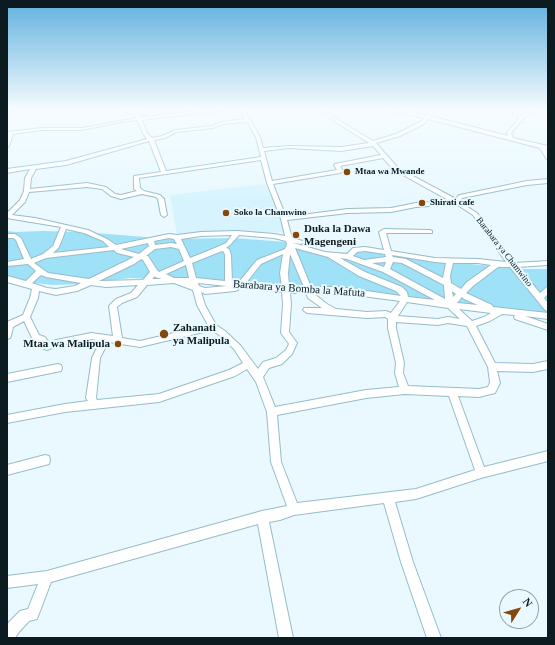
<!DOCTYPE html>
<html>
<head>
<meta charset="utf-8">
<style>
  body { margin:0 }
  #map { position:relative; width:555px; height:645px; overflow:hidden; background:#e9f9ff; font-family:Georgia,serif }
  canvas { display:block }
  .frame { position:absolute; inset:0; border:8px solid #0c1b20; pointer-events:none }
  .north { position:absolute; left:499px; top:589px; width:40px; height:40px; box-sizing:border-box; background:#e9f9ff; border:1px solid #91a0a6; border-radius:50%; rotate:53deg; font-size:11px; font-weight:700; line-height:16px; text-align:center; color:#0c1b20 }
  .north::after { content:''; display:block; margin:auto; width:14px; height:18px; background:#86480a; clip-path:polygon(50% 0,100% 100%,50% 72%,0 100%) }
</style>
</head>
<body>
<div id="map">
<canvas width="555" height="645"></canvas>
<div class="frame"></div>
<div class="north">N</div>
</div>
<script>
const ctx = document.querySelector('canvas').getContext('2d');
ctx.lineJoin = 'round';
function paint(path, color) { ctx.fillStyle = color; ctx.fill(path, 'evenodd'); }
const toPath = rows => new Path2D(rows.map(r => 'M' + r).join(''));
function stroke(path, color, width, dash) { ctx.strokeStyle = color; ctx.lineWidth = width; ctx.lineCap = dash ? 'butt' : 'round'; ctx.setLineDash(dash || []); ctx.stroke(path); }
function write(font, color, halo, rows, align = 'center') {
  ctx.font = font + ' Georgia,serif'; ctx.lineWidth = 4; ctx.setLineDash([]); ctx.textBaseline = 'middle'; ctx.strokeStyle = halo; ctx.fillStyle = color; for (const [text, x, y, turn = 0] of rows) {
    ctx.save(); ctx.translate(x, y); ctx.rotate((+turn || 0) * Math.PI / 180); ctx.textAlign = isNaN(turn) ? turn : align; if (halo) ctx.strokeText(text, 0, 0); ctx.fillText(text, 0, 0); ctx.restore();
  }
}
const built = toPath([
  [265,184,287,232,177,235,170,195]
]);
const green = toPath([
  [7,231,16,232,43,231,82,232,170,239,234,238,286,242,326,253,370,252,412,259,516,268,548,310,548,313,200,281,130,278,82,284,53,285,7,280],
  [521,269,548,269,548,303]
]);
const street = toPath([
  [20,109,20,110,7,112,7,110,20,109],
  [118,109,124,109,137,113,139,109,143,109,140,115,141,117,215,109,228,109,226,110,142,120,147,133,152,138,162,136,175,130,212,126,222,122,245,119,240,109,244,109,260,137,263,148,289,146,341,147,369,143,315,109,320,109,373,141,396,134,420,122,424,118,383,109,392,109,426,115,432,109,436,109,430,116,508,136,507,133,519,118,508,109,513,109,521,116,533,109,538,109,523,119,511,133,513,138,548,146,548,149,546,149,548,152,548,159,546,158,540,148,428,119,424,124,400,136,376,143,398,168,456,199,458,196,460,195,527,181,548,179,548,183,527,185,462,198,460,202,477,213,514,263,548,261,548,265,518,267,540,293,548,286,548,294,544,298,548,303,548,311,545,310,510,267,498,267,473,286,466,293,492,305,493,307,548,313,548,319,525,316,548,324,548,330,515,319,514,317,515,315,502,314,490,321,476,326,495,363,533,364,548,361,548,369,533,372,497,371,500,383,495,393,479,397,458,396,484,467,548,451,548,461,481,478,416,499,395,502,413,562,441,638,427,638,401,562,384,503,294,515,280,520,269,522,293,638,279,638,258,524,51,582,37,619,29,621,19,632,15,638,7,638,7,626,9,622,20,611,28,609,38,584,7,588,7,576,47,571,262,511,287,506,271,462,267,412,256,382,247,369,235,376,159,402,65,412,7,423,7,415,65,404,88,401,86,398,92,358,100,341,91,339,57,346,47,350,44,349,39,342,33,340,24,321,13,327,11,336,10,338,7,339,7,322,23,315,30,298,32,289,7,282,7,276,26,281,36,271,28,264,7,266,7,262,24,259,16,240,13,238,7,238,7,234,15,234,21,238,31,259,43,254,53,246,61,227,7,218,7,213,20,200,24,191,25,178,30,169,7,173,7,169,66,161,147,139,143,133,137,120,121,122,82,130,42,130,13,134,9,146,7,147,8,134,7,134,7,132,42,128,82,128,136,118,136,116,118,109],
  [247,122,256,137,261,157,166,171,154,140,165,138,176,132,213,128,223,124,247,122],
  [149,141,161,172,134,176,134,189,137,191,121,195,115,194,106,187,87,183,30,189,31,178,36,169,66,165,149,141],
  [373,146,381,155,335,164,334,165,337,170,272,181,264,151,289,148,341,151,373,146],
  [383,158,394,170,450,201,416,203,391,208,348,209,286,217,273,184,340,173,343,171,340,166,383,158],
  [261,160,267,183,281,219,285,236,274,234,237,231,201,232,177,235,169,234,116,245,107,239,88,230,35,218,12,215,25,202,29,192,87,187,102,189,111,196,121,199,142,194,156,197,158,199,161,215,164,217,167,215,164,199,160,195,144,191,140,188,139,178,261,160],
  [456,204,473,215,506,262,478,259,435,258,391,251,386,233,432,233,432,231,430,230,384,229,379,232,384,250,365,247,353,248,347,254,325,252,293,243,301,244,304,242,303,241,292,238,287,220,348,213,391,212,416,207,456,204],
  [66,229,84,233,103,241,109,247,53,253,59,247,66,229],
  [232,235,226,243,215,248,190,258,181,239,201,236,232,235],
  [239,235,274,238,286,241,287,244,285,249,257,260,239,282,232,282,231,255,229,249,226,248,230,245,239,235],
  [169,238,174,239,177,244,171,243,155,245,154,241,169,238],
  [148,243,149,246,139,254,121,249,148,243],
  [171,247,179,249,184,261,159,272,157,270,148,256,146,256,155,249,171,247],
  [295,248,328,257,359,276,396,291,401,296,339,287,311,287,295,248],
  [114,250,117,253,134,257,89,279,48,273,34,263,46,258,114,250],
  [222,251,224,252,225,255,225,281,196,278,192,263,222,251],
  [365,251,385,254,386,257,364,260,353,256,357,252,365,251],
  [283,254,280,273,282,287,246,283,261,264,283,254],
  [290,254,304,287,289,287,288,273,290,254],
  [392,255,435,262,446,263,443,278,406,259,393,257,392,255],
  [340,258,347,259,383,272,435,300,408,297,407,292,402,287,365,272,340,258],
  [141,259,143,260,150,272,143,280,99,281,134,264,141,259],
  [386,262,384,267,372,263,386,262],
  [393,262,402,263,444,285,445,299,390,269,393,262],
  [453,263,478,263,491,265,467,282,461,289,451,283,450,276,453,263],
  [186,265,189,278,174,278,166,274,186,265],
  [41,275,46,277,81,283,75,286,56,289,47,288,32,283,41,275],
  [155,276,155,277,162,279,152,279,155,276],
  [174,283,193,290,197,305,208,325,140,341,122,338,117,307,122,303,137,297,147,285,174,283],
  [198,283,227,286,205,288,199,286,198,283],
  [91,285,106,287,138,285,131,293,116,299,109,306,113,336,91,333,56,340,49,343,45,337,39,335,30,317,38,298,39,291,56,295,77,291,91,285],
  [238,287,282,292,283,304,281,333,289,344,286,350,276,358,263,362,258,369,240,345,225,331,216,325,205,305,201,292,205,294,235,291,238,290,238,287],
  [452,291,456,294,453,297,452,291],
  [290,293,306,293,308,298,322,308,304,308,303,310,307,313,367,318,385,317,388,319,388,328,396,363,395,373,399,387,366,390,275,407,263,377,269,368,282,364,292,354,297,343,289,332,291,304,290,293],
  [313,293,339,293,400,301,391,313,386,311,367,312,336,309,327,304,313,293],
  [462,297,464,299,478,305,457,303,462,297],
  [407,302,448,308,460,319,448,317,438,319,398,316,407,302],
  [459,309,491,313,484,317,472,321,459,309],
  [396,322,438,325,448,323,467,326,488,367,490,382,488,387,479,389,408,386,403,373,404,363,396,328,396,322],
  [212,330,219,335,234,349,243,363,229,370,159,394,97,400,96,398,100,358,108,342,140,347,212,330],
  [405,394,449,396,475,470,416,489,297,503,281,462,277,415,366,398,405,394],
  [58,364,61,365,62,368,61,371,7,382,7,374,58,364],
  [45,455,49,456,50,460,49,464,7,475,7,465,45,455]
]);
const markers = [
  [347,172,4,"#86480a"],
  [422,203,4,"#86480a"],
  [226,213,4,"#86480a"],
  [296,235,4,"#86480a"],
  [164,334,5,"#86480a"],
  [118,344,4,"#86480a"]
];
const farPoinames = [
  ["Mtaa wa Mwande",355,172],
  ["Shirati cafe",430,203],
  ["Soko la Chamwino",234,213]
];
const farStreetnames = [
  ["Barabara ya Chamwino",504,252,52]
];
const poiNames = [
  ["Duka la Dawa",304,229],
  ["Magengeni",304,242],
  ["Zahanati",173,328],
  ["ya Malipula",173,341],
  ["Mtaa wa Malipula",110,344,"right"]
];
const streetNames = [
  ["Barabara ya Bomba la Mafuta",299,289,4]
];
paint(built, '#d7f4fe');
paint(green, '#9fe1f7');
stroke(street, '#96bcca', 2);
paint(street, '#fff');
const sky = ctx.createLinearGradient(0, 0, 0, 199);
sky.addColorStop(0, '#60b0dd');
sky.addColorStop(0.55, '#f5fcff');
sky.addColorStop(1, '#f5fcff00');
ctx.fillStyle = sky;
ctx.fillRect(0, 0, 555, 199);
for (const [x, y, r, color] of markers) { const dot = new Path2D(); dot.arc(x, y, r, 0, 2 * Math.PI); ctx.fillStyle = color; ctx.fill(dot); stroke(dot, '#e9f9ff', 1.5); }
write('bold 9px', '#0c1b20', '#e9f9ff', farPoinames, 'left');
write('9px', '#0c1b20', '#e9f9ff', farStreetnames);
write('bold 11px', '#0c1b20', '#e9f9ff', poiNames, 'left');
write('11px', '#0c1b20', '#e9f9ff', streetNames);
</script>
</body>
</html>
